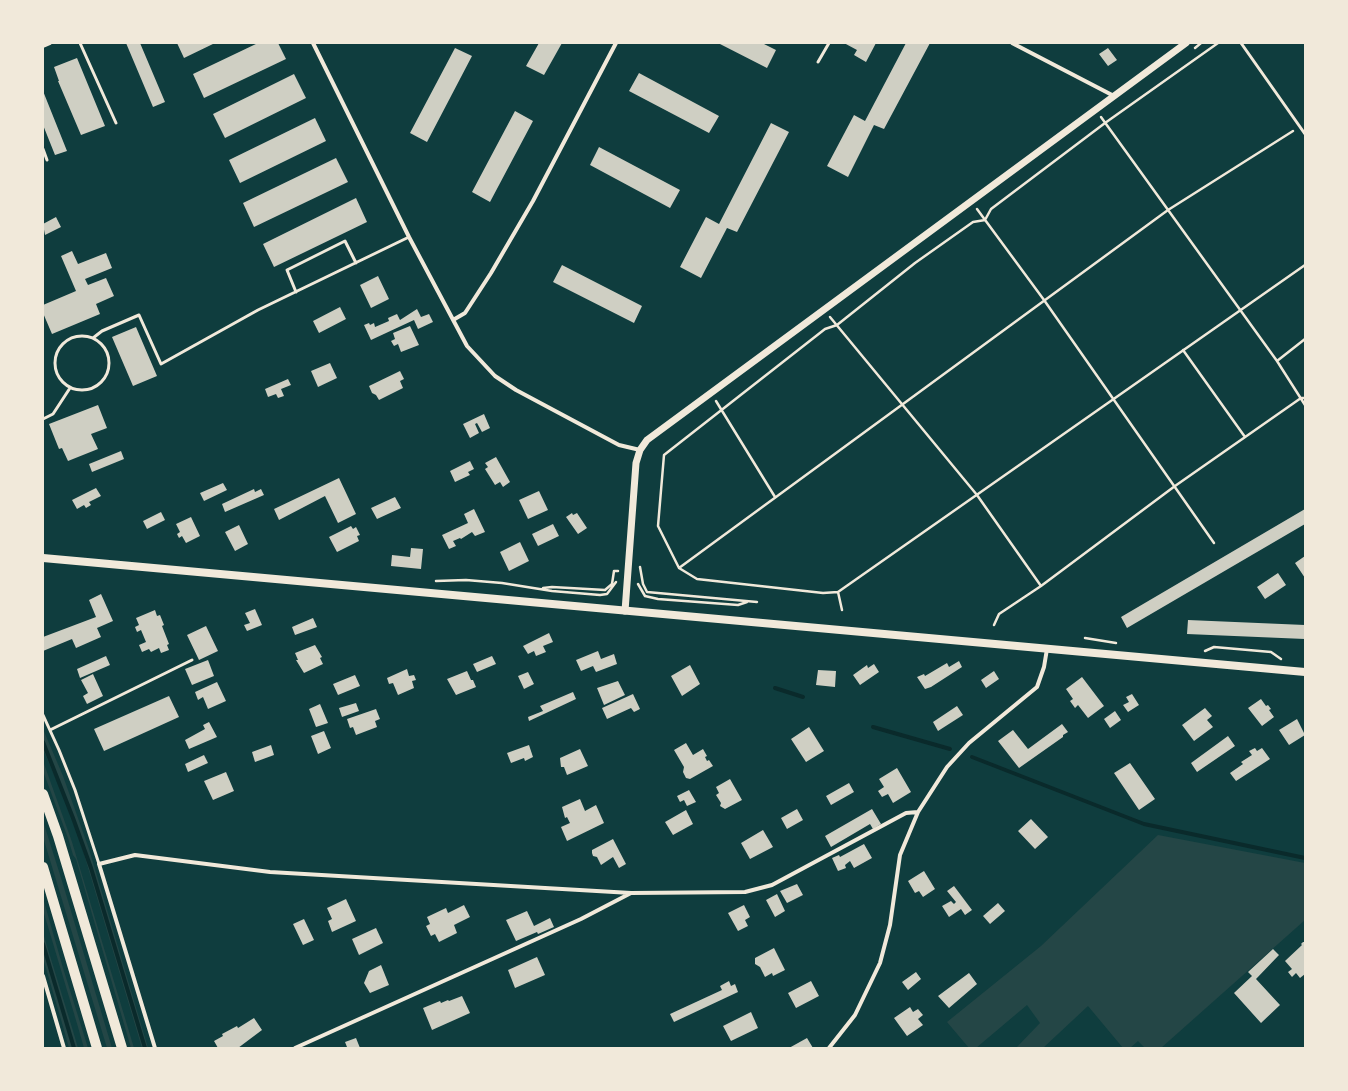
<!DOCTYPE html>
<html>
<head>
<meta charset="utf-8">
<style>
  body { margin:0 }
  #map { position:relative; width:1348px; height:1091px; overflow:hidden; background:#0f3d3e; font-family:"Roboto Serif",serif }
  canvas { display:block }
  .frame { position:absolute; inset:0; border:44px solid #f1e9da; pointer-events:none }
</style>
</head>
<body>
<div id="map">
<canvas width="1348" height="1091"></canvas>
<div class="frame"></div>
</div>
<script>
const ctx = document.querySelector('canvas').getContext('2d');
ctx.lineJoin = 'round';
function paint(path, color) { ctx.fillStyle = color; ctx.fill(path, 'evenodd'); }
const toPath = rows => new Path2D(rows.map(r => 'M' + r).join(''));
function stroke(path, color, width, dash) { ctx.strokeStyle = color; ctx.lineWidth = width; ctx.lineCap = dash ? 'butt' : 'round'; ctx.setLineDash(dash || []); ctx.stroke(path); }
const green = toPath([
  [43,729,63,776,89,849,148,1048,142,1048,81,844,67,805,43,749],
  [43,761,72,842,134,1048,131,1048,76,859,73,855,68,838,43,771],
  [43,821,62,881,112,1048,107,1048,43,837],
  [1158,835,1305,863,1305,920,1161,1048,1145,1048,1138,1041,1130,1048,1123,1048,1088,1006,1043,1048,1016,1048,1040,1023,1027,1005,976,1048,969,1048,947,1022,1041,946],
  [43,898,63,968,88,1048,84,1048,78,1027,43,910],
  [43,933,73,1031,78,1048,69,1048,64,1030,43,958]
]);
const stream = toPath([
  [775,688,803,697],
  [873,727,950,749],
  [43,742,73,818,91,868,145,1048],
  [972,757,1144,824,1305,858],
  [43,944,74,1048]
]);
const building = toPath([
  [126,43,140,43,165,102,153,107],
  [177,43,215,43,184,58],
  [258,43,278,43,286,59,204,98,193,74],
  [539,43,562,43,544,75,526,66],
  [718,43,762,43,776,50,767,68],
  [844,43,876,43,866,62,854,55,857,50],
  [906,43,930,43,884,129,874,125,848,177,827,166,854,115,865,121],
  [455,48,472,56,427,142,410,133],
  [1108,48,1117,60,1108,66,1099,54],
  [77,58,105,126,81,135,58,81,59,81,54,67],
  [639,73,719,116,709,133,629,91],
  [294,74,306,98,225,138,213,114],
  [43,91,67,151,55,155,43,125],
  [515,111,533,121,490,202,472,192],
  [315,118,326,141,240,183,229,160],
  [771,123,789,132,737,232,727,228,701,278,680,267,706,217,719,224],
  [599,147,680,190,670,208,590,165],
  [336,158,348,182,254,227,243,203],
  [356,198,367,222,274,267,263,244],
  [56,217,61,227,45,235,43,224],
  [72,251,78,264,106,253,112,268,85,279,88,285,106,278,114,296,96,304,100,314,52,334,43,313,43,305,76,291,61,256],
  [562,265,642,306,634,323,553,282],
  [378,276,389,299,371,308,360,285],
  [340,307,346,319,319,333,313,321],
  [417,309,421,317,429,314,433,322,418,329,414,320,371,340,364,325,369,323,370,325,374,323,375,327,389,321,388,318,397,314,400,320],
  [410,326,419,345,401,352,398,344,394,346,391,341,395,339,393,333],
  [136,327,157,376,133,386,112,337],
  [330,363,337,378,318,387,311,371],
  [400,371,404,379,400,381,403,388,379,400,376,395,372,393,369,386],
  [288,379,291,385,281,389,284,396,278,398,276,394,268,397,265,389],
  [98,405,107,428,91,434,98,449,68,461,62,448,59,449,49,424],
  [484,414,490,428,482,432,477,423,475,424,479,433,470,438,463,424],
  [121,451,124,459,92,472,89,464],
  [496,457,510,482,503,487,500,482,495,485,485,469,488,467,485,463],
  [470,461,474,469,468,472,470,475,455,482,450,471],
  [339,478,356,514,338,523,325,496,279,520,274,509],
  [223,483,227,490,204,501,200,493],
  [96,488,101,496,89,502,91,505,86,508,84,505,77,509,72,500],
  [254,489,255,492,261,489,264,495,225,512,222,504],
  [539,491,548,510,528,519,519,500],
  [395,497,401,508,377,519,371,508],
  [474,509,485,532,475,536,472,532,461,539,460,538,453,541,456,546,449,549,442,535,468,523,464,514],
  [1305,509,1305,524,1127,628,1121,617],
  [161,512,165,520,147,529,143,521],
  [572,513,573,515,577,513,587,528,578,534,566,517],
  [191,517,200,536,186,543,182,536,179,538,177,534,180,532,176,524],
  [553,524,559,536,538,546,532,534],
  [239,525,248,544,235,551,225,532],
  [351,526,353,529,356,527,360,535,357,536,359,541,337,552,329,537],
  [520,542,529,561,509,571,500,552],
  [411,548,423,549,421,569,391,566,392,555,410,557],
  [1305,556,1305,578,1295,563],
  [1278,573,1286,585,1265,599,1257,587],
  [101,594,113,621,97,628,101,637,76,648,72,639,43,651,43,637,96,617,89,600],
  [255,609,262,625,247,631,244,625,250,623,245,613],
  [155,610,157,616,160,615,164,625,162,626,169,644,167,645,169,650,161,653,159,648,151,652,149,649,142,652,139,645,146,642,141,630,137,632,135,627,139,625,136,618],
  [313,618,317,627,295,635,292,627],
  [1188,620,1305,625,1305,639,1187,634],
  [206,626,218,651,199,660,187,635],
  [549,633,553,642,543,646,546,652,536,656,534,651,528,654,523,646],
  [315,645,322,657,320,658,323,664,304,673,296,660,298,660,295,653],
  [598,651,601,659,614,654,617,664,596,672,593,666,581,671,576,660],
  [106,656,110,665,80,678,77,669],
  [492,656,496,664,477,672,473,664],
  [208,660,214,676,192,685,185,669],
  [959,661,962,667,931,687,925,689,917,677,924,674,925,676,947,663,949,667],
  [874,664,879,672,860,685,853,675,867,665,868,668],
  [690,665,700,684,682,696,671,676],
  [407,669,409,676,414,675,416,680,412,681,414,688,398,695,393,683,389,684,387,678],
  [818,670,836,671,835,687,816,685],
  [467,671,471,680,473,680,476,687,456,695,447,679],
  [994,671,999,679,986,688,981,680],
  [528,672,534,684,524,689,518,676],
  [93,674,103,696,87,704,83,696,88,693,81,680],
  [355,675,360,686,338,695,333,684],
  [1082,677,1104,706,1088,718,1078,705,1075,708,1070,701,1073,699,1066,689],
  [618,681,625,695,604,705,597,688],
  [217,682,226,701,208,709,203,697,198,700,195,692],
  [573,692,576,699,529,721,528,717,543,711,540,706],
  [633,694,640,709,634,712,631,708,607,719,602,708],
  [1132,694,1139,705,1128,712,1123,705,1129,702,1126,697],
  [169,696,179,717,104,751,94,729],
  [1261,699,1266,706,1268,705,1271,709,1269,710,1274,717,1262,726,1248,708],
  [356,703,359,711,342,717,339,708],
  [320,704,328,723,316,727,309,709],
  [957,706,963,715,938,731,933,722],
  [1205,708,1212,716,1207,720,1213,727,1194,741,1182,725],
  [376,709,380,719,375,721,377,727,356,735,353,727,350,728,347,719],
  [1115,711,1121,720,1110,728,1104,719],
  [1297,719,1305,735,1289,745,1279,730],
  [209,722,217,737,189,749,185,740,205,729,203,725],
  [1062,724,1068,732,1063,735,1063,737,1019,768,998,741,1013,730,1028,749],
  [809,727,824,751,806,762,791,739],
  [324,731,331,748,318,754,311,736],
  [1228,736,1235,746,1197,772,1191,763],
  [686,743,693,755,703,749,707,756,705,757,707,761,709,760,713,766,690,779,686,778,683,772,684,767,674,750],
  [271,745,274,755,255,762,252,752],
  [529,745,533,757,525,761,524,758,511,763,507,753],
  [1255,748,1257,751,1262,748,1270,759,1236,781,1230,773,1243,764,1241,762,1252,755,1249,751],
  [580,749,588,766,567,775,564,767,561,767,560,758],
  [204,755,208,763,188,772,185,764],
  [1130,763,1155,799,1139,810,1114,773],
  [897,768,911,792,893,803,888,794,882,797,878,791,884,787,879,779],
  [226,772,234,791,213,800,204,781],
  [730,779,742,800,725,809,720,806,721,803,716,795,719,793,716,787],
  [849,783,854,792,831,805,826,796],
  [689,790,696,802,687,806,684,800,680,802,677,796],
  [580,799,585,811,596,805,604,823,567,841,561,827,570,823,567,817,565,818,562,807],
  [797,809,803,820,787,829,781,818],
  [872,809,881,824,873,829,870,824,831,847,825,836],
  [686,810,693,824,673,835,665,822],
  [1031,819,1048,837,1035,849,1018,831],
  [763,830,773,847,750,859,741,843],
  [613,839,626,864,619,868,613,857,601,865,597,857,593,856,592,853,592,850],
  [864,844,872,858,854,868,850,861,845,865,846,868,838,871,832,858,839,855,840,857],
  [924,871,935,889,923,897,919,891,915,893,908,881],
  [797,884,803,895,787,903,780,891],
  [954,886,972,910,965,915,961,909,949,917,942,906,951,901,954,904,956,902,947,891],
  [777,894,785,911,775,917,766,900],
  [346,899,356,921,332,932,328,921,332,919,327,908],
  [998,903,1005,911,990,924,983,916],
  [464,905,470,917,454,925,457,933,439,942,435,934,431,936,426,926,430,924,427,917,446,908,448,913],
  [744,905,750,917,745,920,748,926,738,931,728,913],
  [527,911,534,926,550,918,554,927,538,934,537,932,516,941,506,920],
  [304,919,314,940,303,945,293,924],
  [376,928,383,943,359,955,352,939],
  [1303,942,1305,942,1305,974,1300,978,1296,973,1292,977,1288,972,1292,969,1285,961,1302,945,1301,944],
  [774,948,785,970,773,976,772,973,765,977,760,967,755,964,755,958],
  [1273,949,1279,955,1256,979,1280,1005,1261,1023,1234,993,1252,976,1248,972],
  [537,957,545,975,515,988,508,970],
  [381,965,389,985,370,993,364,983,369,971],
  [916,972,921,979,908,990,902,982],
  [969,973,977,984,949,1008,938,996],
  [729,981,731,986,735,984,738,992,674,1022,670,1014,722,990,720,986],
  [811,981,819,996,796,1008,788,993],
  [462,996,470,1013,432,1030,423,1008,440,1001,441,1003,448,1000,449,1001],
  [910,1007,913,1012,918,1009,923,1015,918,1019,923,1025,907,1036,894,1018],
  [751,1012,758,1028,731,1041,723,1026],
  [254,1018,262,1030,238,1048,218,1048,214,1041,223,1036,222,1034,237,1026,238,1028],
  [356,1038,360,1048,344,1048,347,1047,345,1042],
  [807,1038,813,1048,789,1048]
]);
const path = toPath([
  [1195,48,1201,43],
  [1101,117,1277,361,1305,405],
  [977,209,1044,300,1214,543],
  [830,317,977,495,1041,586],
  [1183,350,1245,437],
  [1277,361,1305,339],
  [716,401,775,497],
  [640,567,643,584,647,592,757,602],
  [679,568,1168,210,1293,131],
  [436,581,466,580,502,583,552,591,600,595,607,594,616,582],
  [638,584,645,596,658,599,738,605,747,602],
  [543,588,552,587,605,590,612,584,614,571,618,571],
  [838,592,1305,265],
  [842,610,838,592,823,593,697,579,679,568,658,526,664,455,825,329,837,325,915,263,973,222,985,220,991,209,1105,123,1218,43],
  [994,625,999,614,1041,586,1175,486,1301,398,1305,398],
  [1085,638,1116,643],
  [1205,651,1214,647,1271,652,1281,659]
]);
const service = toPath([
  [80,43,116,123],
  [1241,43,1305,134],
  [818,62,829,43],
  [43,149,47,160],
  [296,292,287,270,345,241,356,263],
  '55 363a27 27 0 1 1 54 0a27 27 0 1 1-54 0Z',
  [93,338,102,331,139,315,161,364,258,310,409,237],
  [43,419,53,414,70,388],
  [43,715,59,750,75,790,99,864],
  [50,730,192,660]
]);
const minor = toPath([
  [313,43,409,237,467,346,495,376,516,390,619,445,640,450],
  [1012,43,1114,96],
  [43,46,50,43],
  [453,320,465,313,491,273,533,201,616,43],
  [43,976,64,1048],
  [155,1048,99,864,135,855,270,872,631,893,745,892,772,885,906,813,918,812],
  [295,1048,581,919,631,893],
  [829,1048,855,1015,880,963,890,925,900,855,918,812,947,767,969,743,1037,687,1044,667,1047,649]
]);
const tertiary = toPath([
  [625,611,636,463,640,450,647,440,1186,43]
]);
const secondary = toPath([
  [43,558,1305,672]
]);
const primary = toPath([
  [43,794,58,836,122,1048],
  [43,867,97,1048]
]);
paint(green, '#244646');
stroke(stream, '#0a2a2b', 4);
paint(building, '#cfcfc3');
stroke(path, '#f1e9da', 2.5);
stroke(service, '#f1e9da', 3);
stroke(minor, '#f1e9da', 4);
stroke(tertiary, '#f1e9da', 7);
stroke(secondary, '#f1e9da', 8);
stroke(primary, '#f1e9da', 10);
</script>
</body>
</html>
